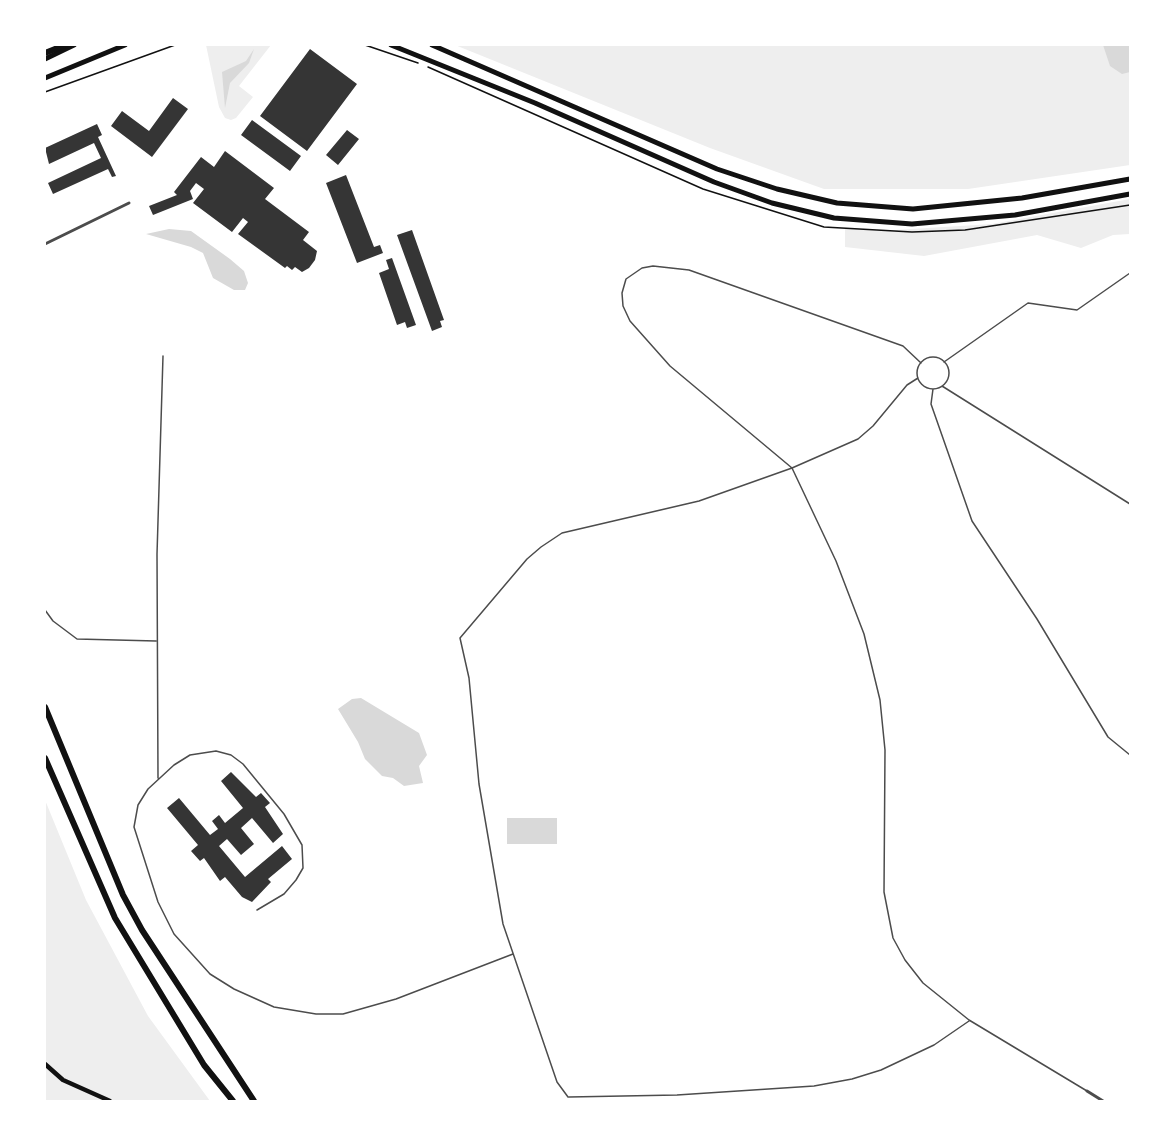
<!DOCTYPE html>
<html>
<head>
<meta charset="utf-8">
<style>
  body { margin:0 }
  #map { position:relative; width:1175px; height:1146px; overflow:hidden; background:#fff; font-family:"Noto Sans",sans-serif }
  canvas { display:block }
  .frame { position:absolute; inset:0; border:46px solid #fff; pointer-events:none }
</style>
</head>
<body>
<div id="map">
<canvas width="1175" height="1146"></canvas>
<div class="frame"></div>
</div>
<script>
const ctx = document.querySelector('canvas').getContext('2d');
ctx.lineJoin = 'round';
function paint(path, color) { ctx.fillStyle = color; ctx.fill(path, 'evenodd'); }
const toPath = rows => new Path2D(rows.map(r => 'M' + r).join(''));
function stroke(path, color, width, dash) { ctx.strokeStyle = color; ctx.lineWidth = width; ctx.lineCap = dash ? 'butt' : 'round'; ctx.setLineDash(dash || []); ctx.stroke(path); }
const green = toPath([
  [206,45,271,45,239,86,253,97,236,118,231,120,225,118,219,107],
  [455,45,1130,45,1130,165,968,189,824,189,710,148],
  [1130,199,1130,234,1113,235,1081,248,1037,235,924,256,845,247,845,228,879,231,992,224],
  [45,800,86,900,148,1016,210,1101,45,1101]
]);
const water = toPath([
  [1103,45,1130,45,1130,72,1122,74,1110,66],
  [254,49,249,63,230,83,225,108,222,72,246,61],
  [169,229,191,231,230,259,244,271,248,283,245,290,234,290,213,278,203,253,191,247,146,234],
  [361,698,419,733,427,755,419,766,423,783,404,786,393,778,382,776,365,759,358,742,338,709,352,699],
  [507,818,557,818,557,844,507,844]
]);
const building = toPath([
  [310,49,357,84,307,151,260,116],
  [173,98,188,109,152,157,111,126,122,111,149,131],
  [252,120,301,156,290,171,241,135],
  [97,124,102,135,98,137,116,176,112,177,108,169,53,194,48,183,101,158,94,143,49,164,45,148],
  [347,130,359,139,338,165,326,155],
  [225,151,274,188,265,199,309,232,303,240,317,251,315,260,309,268,302,272,295,267,292,270,287,266,285,268,238,234,248,222,243,218,232,232,193,203,204,189,196,183,190,191,193,199,153,215,149,206,177,195,174,192,201,157,214,167],
  [346,175,374,247,380,245,383,253,357,263,326,183],
  [412,230,444,320,440,321,442,327,432,331,397,235],
  [392,258,416,325,407,328,405,322,397,325,379,273,389,269,386,260],
  [231,772,256,797,261,793,270,803,265,807,283,834,273,843,252,818,241,828,254,844,241,855,227,839,219,846,245,877,282,846,292,859,268,879,271,882,252,902,242,897,225,877,220,881,204,858,200,861,191,851,198,845,167,808,179,798,210,835,218,829,212,821,219,815,225,823,243,808,221,781]
]);
const path = toPath([
  [365,45,418,63],
  [428,67,703,189,824,227,912,232,965,230,1130,205],
  [45,92,175,45]
]);
const service = toPath([
  '917 373a16 16 0 1 1 32 0a16 16 0 1 1-32 0Z',
  [944,362,1028,303,1077,310,1130,273],
  [921,363,903,346,689,270,653,266,642,268,626,279,622,293,623,306,630,321,670,366,792,468,836,561,864,634,880,700,885,750,884,892,893,938,905,960,923,983,969,1020,1087,1091],
  [942,386,1130,504],
  [933,389,931,404,972,521,1037,619,1108,737,1130,755],
  [45,610,53,621,77,639,156,641],
  [158,778,157,554,163,356],
  [257,910,284,894,296,880,303,868,302,845,284,814,243,764,231,755,216,751,190,755,174,765,148,789,138,805,134,827,158,902,174,934,210,974,234,989,274,1007,316,1014,343,1014,396,999,513,954],
  [568,1097,557,1082,503,924,479,784,469,678,460,638,527,559,541,547,562,533,699,501,792,468,858,439,873,426,907,385,918,378],
  [569,1097,677,1095,814,1086,852,1079,881,1070,934,1045,969,1021]
]);
const minor = toPath([
  [45,244,129,203],
  [1087,1091,1103,1101]
]);
const secondary = toPath([
  [45,1064,63,1080,110,1101]
]);
const primary = toPath([
  [391,45,535,103,714,182,772,203,834,218,912,224,1015,215,1130,194],
  [432,45,717,169,777,189,837,203,913,209,1022,198,1130,179],
  [45,59,74,45],
  [45,78,125,45]
]);
const motorway = toPath([
  [45,53,65,45],
  [45,707,123,895,142,930,254,1101],
  [45,758,115,918,204,1065,233,1101]
]);
paint(green, '#eee');
paint(water, '#d9d9d9');
paint(building, '#353535');
stroke(path, '#111', 1.5);
stroke(service, '#4c4c4c', 1.5);
stroke(minor, '#4c4c4c', 3);
stroke(secondary, '#111', 4.5);
stroke(primary, '#111', 5);
stroke(motorway, '#111', 6);
</script>
</body>
</html>
